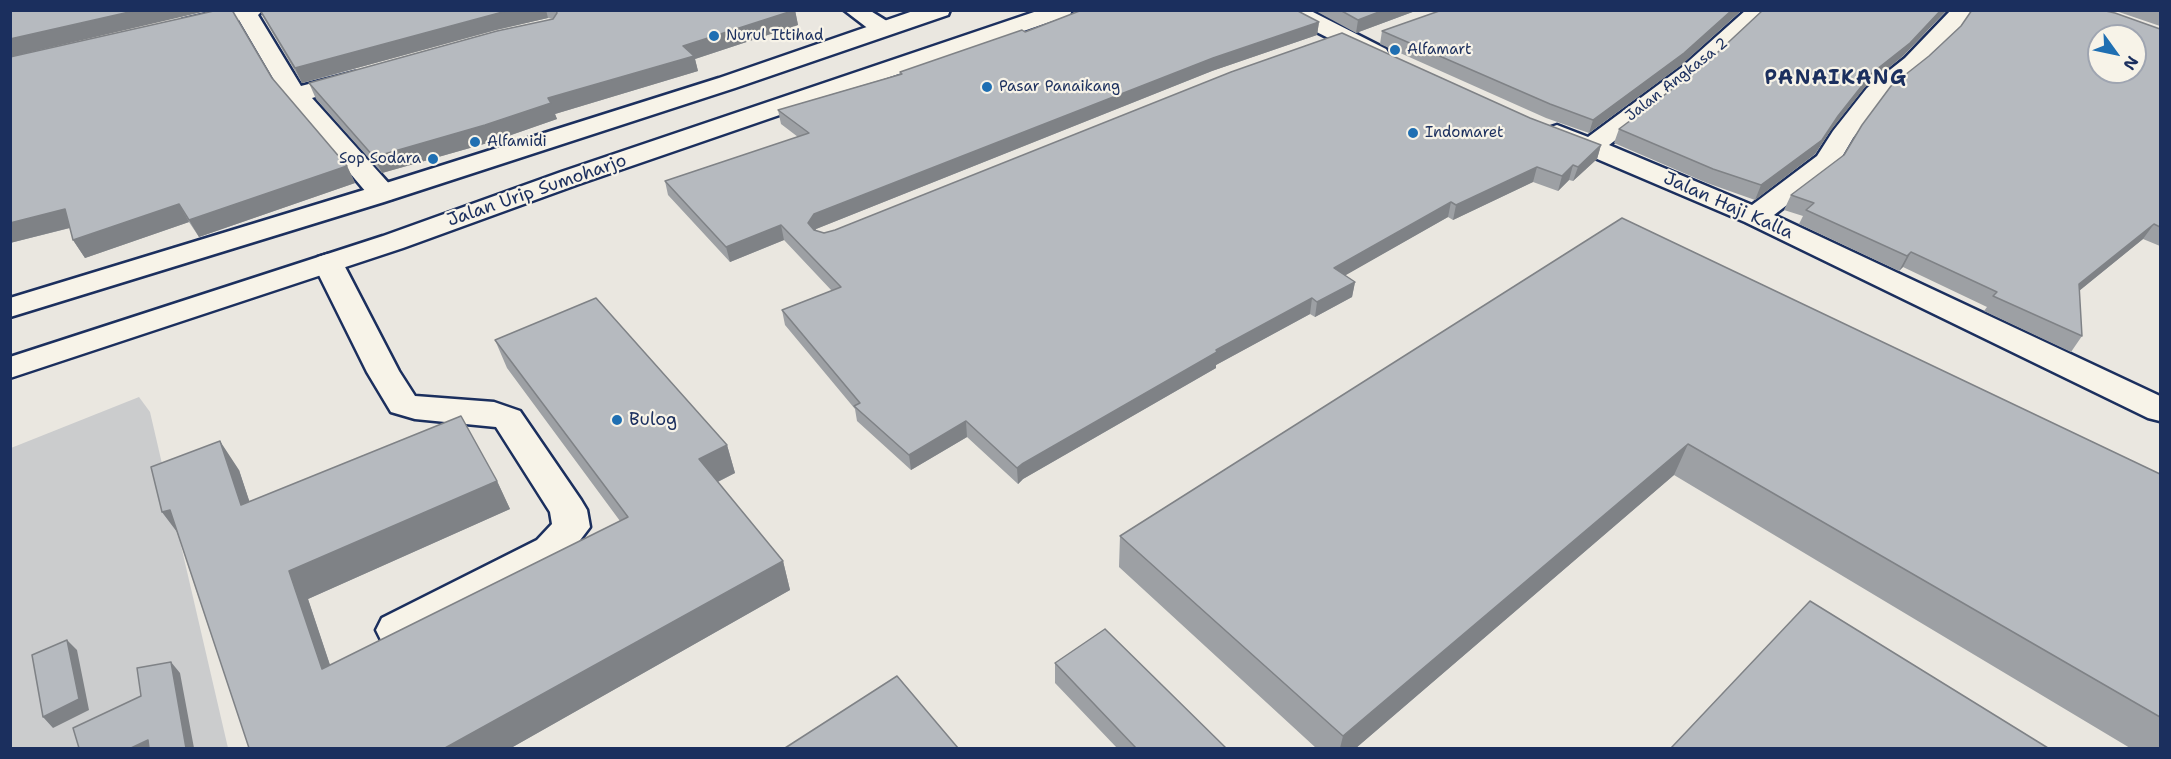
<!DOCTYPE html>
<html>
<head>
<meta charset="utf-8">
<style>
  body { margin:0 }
  #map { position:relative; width:2171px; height:759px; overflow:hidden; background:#eae7e0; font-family:"Shantell Sans",sans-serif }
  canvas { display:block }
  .frame { position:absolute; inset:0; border:12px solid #1b2f5e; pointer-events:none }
  .north { position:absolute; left:2087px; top:24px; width:60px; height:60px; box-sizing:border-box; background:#f7f3e8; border:2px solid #9fa5b1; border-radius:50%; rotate:123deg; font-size:16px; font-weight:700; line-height:24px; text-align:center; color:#1b2f5e }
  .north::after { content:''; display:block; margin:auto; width:21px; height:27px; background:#1f6fb2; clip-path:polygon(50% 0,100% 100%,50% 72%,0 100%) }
</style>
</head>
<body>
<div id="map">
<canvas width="2171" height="759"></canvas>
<div class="frame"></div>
<div class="north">N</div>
</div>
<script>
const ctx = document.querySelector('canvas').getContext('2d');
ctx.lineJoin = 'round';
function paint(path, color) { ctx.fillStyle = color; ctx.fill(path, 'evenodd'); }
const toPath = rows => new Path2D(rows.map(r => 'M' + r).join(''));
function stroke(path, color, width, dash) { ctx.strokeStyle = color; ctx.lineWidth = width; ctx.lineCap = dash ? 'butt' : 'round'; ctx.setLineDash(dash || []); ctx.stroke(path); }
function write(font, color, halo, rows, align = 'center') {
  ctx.font = font + ' "Shantell Sans",sans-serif'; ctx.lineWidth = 4.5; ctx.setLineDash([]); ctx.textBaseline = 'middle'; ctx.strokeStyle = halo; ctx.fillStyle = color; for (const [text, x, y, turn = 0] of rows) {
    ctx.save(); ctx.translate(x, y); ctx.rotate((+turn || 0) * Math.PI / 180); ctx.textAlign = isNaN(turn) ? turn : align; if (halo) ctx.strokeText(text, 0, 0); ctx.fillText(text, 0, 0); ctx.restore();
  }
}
const green = toPath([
  [139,397,150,412,228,748,11,748,11,448]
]);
const minor = toPath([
  [224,10,263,10,258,15,301,86,355,72,363,74,367,79,363,84,312,98,392,187,396,193,392,199,382,201,372,199,281,92,239,20,190,32,182,30,179,25,182,20,224,10],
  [844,10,869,10,890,23,893,28,890,33,882,35,874,33,844,10],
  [1281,10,1309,10,1386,49,1389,54,1386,59,1378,61,1370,59,1283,15,1281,10],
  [1746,10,1769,10,1697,78,1609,145,1752,205,1817,156,1833,131,1867,88,1905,58,1951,10,1973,10,1953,37,1921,68,1883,98,1853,138,1836,167,1774,215,2160,396,2160,421,2148,418,1745,222,1548,138,1544,133,1548,128,1557,125,1588,137,1681,68,1746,10],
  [328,254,338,257,343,263,399,371,415,396,494,402,520,411,581,500,587,510,590,527,565,560,410,642,396,647,382,642,376,630,382,618,537,540,552,524,550,512,496,427,415,419,391,412,367,372,313,263,318,257,328,254]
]);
const highway = toPath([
  [916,10,950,10,948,15,735,88,384,202,10,317,10,298,364,190,719,78,916,10],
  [1040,10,1072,10,1070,15,579,184,403,248,10,378,10,357,383,236,561,172,1040,10]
]);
const wall = toPath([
  [259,10,795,10,798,25,695,59,698,71,555,114,557,119,491,142,382,173,316,99,309,83,553,19,548,18,496,30,302,83],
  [1314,10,1418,10,1356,33],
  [1442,10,1742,10,1680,66,1589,133,1546,118,1380,44,1382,31],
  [1763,10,1947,10,1903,56,1865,87,1831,130,1815,154,1755,200,1707,183,1614,143,1619,129,1703,66],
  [2113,10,2160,10,2160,26],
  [1319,22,1317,35,1212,71,816,229,815,231,824,233,1530,118,1601,145,1597,159,1573,181,1569,180,1558,191,1533,182,1453,220,1448,217,1345,275,1355,282,1352,297,1315,317,1310,314,1216,365,1216,368,1023,479,1018,484,967,437,911,470,857,421,855,409,785,325,782,310,832,291,784,240,730,262,668,195,665,181,798,137,781,124,778,110,900,74,900,72,1025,32],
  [1961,26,2160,29,2160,246,2143,239,2079,291,2082,336,2071,352,1984,311,1987,307,1903,267,1899,271,1799,224,1803,216,1784,210,1791,195,1844,155,1929,56],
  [10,57,272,78,347,166,355,183,199,237,189,222,85,258,73,240,70,228,10,243],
  [1622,218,2160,474,2160,748,2130,748,1674,475,1356,748,1316,748,1119,567,1120,536],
  [495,340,727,445,735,473,718,482,783,561,790,590,511,748,249,748,177,532,162,512,239,470,249,501,497,481,510,509,308,599,330,665,620,521,507,368],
  [1055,663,1226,748,1117,748,1055,683]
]);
const shadedWall = toPath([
  [138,10,211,10,10,57,10,39],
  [510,10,546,10,548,18,496,30,302,83,295,68],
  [795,10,798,25,695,59,698,71,555,114,557,119,491,142,382,173,374,157,548,98,683,46],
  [1384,10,1418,10,1356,33,1358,20],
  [1732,10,1742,10,1680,66,1589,133,1593,120],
  [1941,10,1947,10,1903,56,1865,87,1831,130,1815,154,1755,200,1761,185,1838,116,1872,73],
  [1319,22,1317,35,1212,71,816,229,811,238,808,223,814,214,1213,58],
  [1601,145,1597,159,1573,181,1578,167],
  [1573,165,1569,180,1558,191,1562,176],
  [347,166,355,183,199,237,189,220],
  [1537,167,1533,182,1453,220,1456,205],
  [1451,202,1448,217,1332,283,1334,268],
  [179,204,189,222,85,258,73,240],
  [65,209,77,226,10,243,10,223],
  [2154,224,2143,239,2069,299,2079,284],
  [781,225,784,240,730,262,726,247],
  [1911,252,1903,267,1899,271,1907,256],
  [1355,282,1352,297,1315,317,1317,302],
  [1312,298,1310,314,1216,365,1216,368,1023,479,1018,484,1017,468,1022,464,1216,350],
  [966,421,967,437,911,470,909,455],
  [220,441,239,470,260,533,241,505],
  [1688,444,1674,475,1356,748,1340,748,1343,736],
  [727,445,735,473,707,487,699,459],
  [497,481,510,509,308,599,341,698,322,669,289,571],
  [170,510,184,541,162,512],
  [783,561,790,590,511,748,445,748],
  [67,640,77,650,89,710,53,728,43,717],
  [171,662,180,673,194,748,186,748],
  [148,740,156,748,131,748]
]);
const building = toPath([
  [10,10,138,10,10,39,10,10],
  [218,10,232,10,272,78,347,166,189,220,179,204,73,240,65,209,10,223,10,57,218,10],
  [260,10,510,10,295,68,260,10],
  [556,10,795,10,683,46,694,56,548,98,551,103,485,125,374,157,309,83,497,31,553,19,557,13,556,10],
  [1082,10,1296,10,1319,22,1213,58,814,214,808,223,814,230,824,233,835,230,1231,72,1342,33,1530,118,1601,145,1578,167,1573,165,1562,176,1537,167,1456,205,1451,202,1334,268,1355,282,1317,302,1312,298,1216,350,1217,352,1022,464,1017,468,966,421,909,455,854,406,860,403,782,310,841,287,781,225,726,247,665,181,809,133,778,110,902,74,900,72,1022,30,1025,32,1082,10],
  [1340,10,1384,10,1358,20,1340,10],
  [1442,10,1732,10,1684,53,1593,120,1550,104,1382,31,1442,10],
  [1763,10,1941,10,1910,43,1872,73,1838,116,1822,140,1761,185,1713,169,1619,129,1703,66,1763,10],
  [1972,10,2101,10,2115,13,2160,29,2160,227,2154,224,2079,284,2082,336,1993,296,1997,292,1911,252,1907,256,1806,210,1814,203,1791,195,1844,155,1862,125,1891,86,1929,56,1961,26,1972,10],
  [2099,36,2135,36,2135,72,2099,72,2099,36],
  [1622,218,2160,474,2160,717,1688,444,1343,736,1120,536,1622,218],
  [596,298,727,445,699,459,783,561,445,748,249,748,170,510,162,512,151,467,220,441,241,505,461,416,497,481,289,571,322,669,628,517,495,340,596,298],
  [1810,601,2048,748,1671,748,1810,601],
  [1105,629,1226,748,1136,748,1055,663,1105,629],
  [67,640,79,699,43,717,32,655,67,640],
  [171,662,186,748,149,748,148,740,131,748,79,748,73,728,141,696,137,668,171,662],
  [897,676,958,748,785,748,897,676]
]);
const markers = [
  [714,36,6,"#1f6fb2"],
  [1395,50,6,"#1f6fb2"],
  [987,87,6,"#1f6fb2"],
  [1413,133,6,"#1f6fb2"],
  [475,142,6,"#1f6fb2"],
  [433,159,6,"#1f6fb2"],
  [617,420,6,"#1f6fb2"]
];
const farPoinames = [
  ["Nurul Ittihad",726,36],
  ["Alfamart",1407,50],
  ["Pasar Panaikang",999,87],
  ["Indomaret",1425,133],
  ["Alfamidi",487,142],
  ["Sop Sodara",421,159,"right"]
];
const farStreetnames = [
  ["Jalan Angkasa 2",1677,80,-38]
];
const streetNames = [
  ["Jalan Urip Sumoharjo",537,191,-19],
  ["Jalan Haji Kalla",1728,206,24]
];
const poiNames = [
  ["Bulog",629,420]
];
const farDistrictnames = [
  ["PANAIKANG",1836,79]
];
paint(green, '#cbcccd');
stroke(minor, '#1b2f5e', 5);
stroke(highway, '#1b2f5e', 5);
paint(minor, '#f7f3e8');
paint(highway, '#f7f3e8');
paint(wall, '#9da0a4');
paint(shadedWall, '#7f8286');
paint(building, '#b6babf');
stroke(building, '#7f8286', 1.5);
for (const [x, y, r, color] of markers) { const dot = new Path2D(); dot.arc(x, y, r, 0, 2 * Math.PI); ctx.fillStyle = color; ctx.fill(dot); stroke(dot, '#f7f3e8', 2); }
write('15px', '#1b2f5e', '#f7f3e8', farPoinames, 'left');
write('15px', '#1b2f5e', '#f7f3e8', farStreetnames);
write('18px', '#1b2f5e', '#f7f3e8', streetNames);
write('18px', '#1b2f5e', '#f7f3e8', poiNames, 'left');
ctx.letterSpacing = '1.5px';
write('bold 20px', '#1b2f5e', '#f7f3e8', farDistrictnames);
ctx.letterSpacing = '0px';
</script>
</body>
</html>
